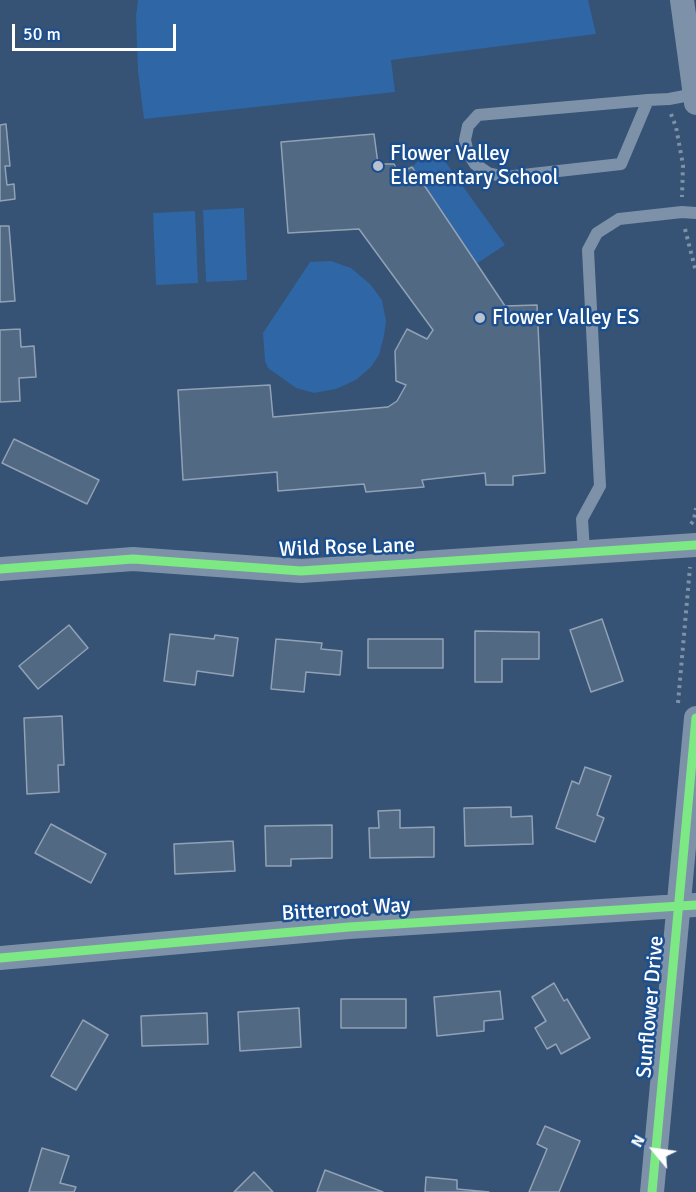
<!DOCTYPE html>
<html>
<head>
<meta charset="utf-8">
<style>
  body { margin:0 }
  #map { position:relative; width:696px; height:1192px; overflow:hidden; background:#365274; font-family:Signika,sans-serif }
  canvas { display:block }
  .north { position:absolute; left:624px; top:1120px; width:60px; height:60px; -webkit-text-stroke:4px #1b4f8f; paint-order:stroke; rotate:299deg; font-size:16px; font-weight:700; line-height:24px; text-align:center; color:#fff }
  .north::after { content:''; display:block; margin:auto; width:21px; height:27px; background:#fff; clip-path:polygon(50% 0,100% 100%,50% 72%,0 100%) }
  .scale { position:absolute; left:12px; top:24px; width:164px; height:27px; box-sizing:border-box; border:3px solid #fff; border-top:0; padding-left:8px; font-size:18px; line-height:21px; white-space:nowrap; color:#fff; -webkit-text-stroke:4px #1b4f8f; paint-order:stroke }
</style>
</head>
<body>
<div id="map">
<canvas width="696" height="1192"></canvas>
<div class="north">N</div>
<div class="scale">50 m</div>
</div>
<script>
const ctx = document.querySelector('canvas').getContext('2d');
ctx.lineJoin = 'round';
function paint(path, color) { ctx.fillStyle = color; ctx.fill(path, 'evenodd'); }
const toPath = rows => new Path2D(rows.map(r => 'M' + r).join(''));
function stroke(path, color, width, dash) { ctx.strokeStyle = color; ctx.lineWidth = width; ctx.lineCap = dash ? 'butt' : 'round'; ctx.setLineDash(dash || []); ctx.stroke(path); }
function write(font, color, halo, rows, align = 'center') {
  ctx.font = font + ' Signika,sans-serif'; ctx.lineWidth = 5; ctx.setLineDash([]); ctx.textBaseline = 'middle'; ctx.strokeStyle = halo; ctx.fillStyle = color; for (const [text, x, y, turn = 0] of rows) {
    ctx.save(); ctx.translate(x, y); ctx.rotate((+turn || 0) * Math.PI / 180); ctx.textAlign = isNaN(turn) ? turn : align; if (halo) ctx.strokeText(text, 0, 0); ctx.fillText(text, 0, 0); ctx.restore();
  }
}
const green = toPath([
  [138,0,588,0,596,34,391,60,395,92,144,119,138,71,136,16],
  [434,146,505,245,476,264,412,167],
  [244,208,247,280,206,282,203,210],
  [195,211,198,283,156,285,153,213],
  [331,261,351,268,370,284,382,300,386,321,384,336,379,355,371,367,356,380,336,389,314,393,296,388,268,368,265,361,263,333,310,262]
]);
const building = toPath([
  [6,124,10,166,5,166,7,185,14,184,15,199,0,201,0,125,6,124],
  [374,134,378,164,394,164,399,173,412,167,505,306,537,305,545,473,513,476,513,485,486,485,485,473,422,480,424,487,366,492,364,484,278,491,277,472,183,480,178,390,270,385,273,417,388,407,397,401,406,385,396,381,395,351,407,329,427,339,433,330,359,229,288,233,281,142,374,134],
  [0,226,9,226,15,301,0,302,0,226],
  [20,329,21,347,34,346,36,377,19,378,20,401,0,402,0,330,20,329],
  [14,439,99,480,87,504,2,463,14,439],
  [602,619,623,681,591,692,570,630,602,619],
  [69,625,88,648,38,689,19,666,69,625],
  [475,631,539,632,539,659,502,659,502,682,475,682,475,631],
  [170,634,214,639,215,635,238,638,233,676,197,671,195,685,164,681,170,634],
  [276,639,322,643,321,649,342,651,340,675,306,672,304,692,271,689,276,639],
  [368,639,443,639,443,668,368,668,368,639],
  [62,716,64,765,58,765,59,792,27,794,24,718,62,716],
  [585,767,611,776,597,815,604,818,595,842,556,828,572,781,579,784,585,767],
  [511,807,511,817,532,816,533,844,465,846,464,808,511,807],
  [400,810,400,828,434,827,434,857,370,858,369,828,379,828,378,811,400,810],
  [51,824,106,854,91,883,35,853,51,824],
  [332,825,332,858,291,859,291,866,266,866,265,826,332,825],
  [233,841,235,871,175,874,174,844,233,841],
  [554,983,564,1001,567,999,590,1038,561,1054,556,1044,547,1049,535,1028,546,1021,532,997,554,983],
  [500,991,503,1019,484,1021,484,1031,437,1036,434,997,500,991],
  [341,999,406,999,406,1028,341,1028,341,999],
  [299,1008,301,1047,240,1051,238,1012,299,1008],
  [207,1013,208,1044,142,1046,141,1016,207,1013],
  [83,1020,108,1035,76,1090,51,1076,83,1020],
  [545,1126,580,1141,559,1192,529,1192,547,1149,537,1144,545,1126],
  [42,1148,69,1156,60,1183,76,1187,74,1192,29,1192,42,1148],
  [325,1170,383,1192,317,1192,325,1170],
  [254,1172,273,1192,234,1192,254,1172],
  [426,1177,457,1180,457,1189,489,1192,425,1192,426,1177]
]);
const path = toPath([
  [671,114,676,127,683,165,682,197],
  [685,229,696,272],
  [691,524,694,520,696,508],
  [678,703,690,567]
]);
const lane = toPath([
  [648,100,621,164,505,177,488,173,475,164,468,153,465,140,468,126,478,115,648,100,669,99,695,94],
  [584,552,582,519,600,486,588,250,597,233,619,219,682,212,696,213]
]);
const street = toPath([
  [682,0,696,103],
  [0,569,133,559,301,571,696,545],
  [0,958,349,927,696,905],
  [652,1192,696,718]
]);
const cycleway = toPath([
  [0,569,133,559,301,571,696,545],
  [0,958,349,927,696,905],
  [652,1192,696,718]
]);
const markers = [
  [378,166,6,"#b9c2ce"],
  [480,318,6,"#b9c2ce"]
];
const poiNames = [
  ["Flower Valley",390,154],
  ["Elementary School",390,178],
  ["Flower Valley ES",492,318]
];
const streetNames = [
  ["Wild Rose Lane",347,548,-2],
  ["Bitterroot Way",346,910,-4],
  ["Sunflower Drive",651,1007,-85]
];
paint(green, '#2f66a5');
paint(building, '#526984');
stroke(building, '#92a2b6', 1.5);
stroke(path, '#7d92a8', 4, [3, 4.5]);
stroke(lane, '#7d92a8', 12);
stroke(street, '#7d92a8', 24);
stroke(cycleway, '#7ce984', 9);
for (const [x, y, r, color] of markers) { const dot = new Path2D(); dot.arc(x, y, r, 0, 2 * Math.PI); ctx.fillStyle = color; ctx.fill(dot); stroke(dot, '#1b4f8f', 2); }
write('21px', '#fff', '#1b4f8f', poiNames, 'left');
write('21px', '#fff', '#1b4f8f', streetNames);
</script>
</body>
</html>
